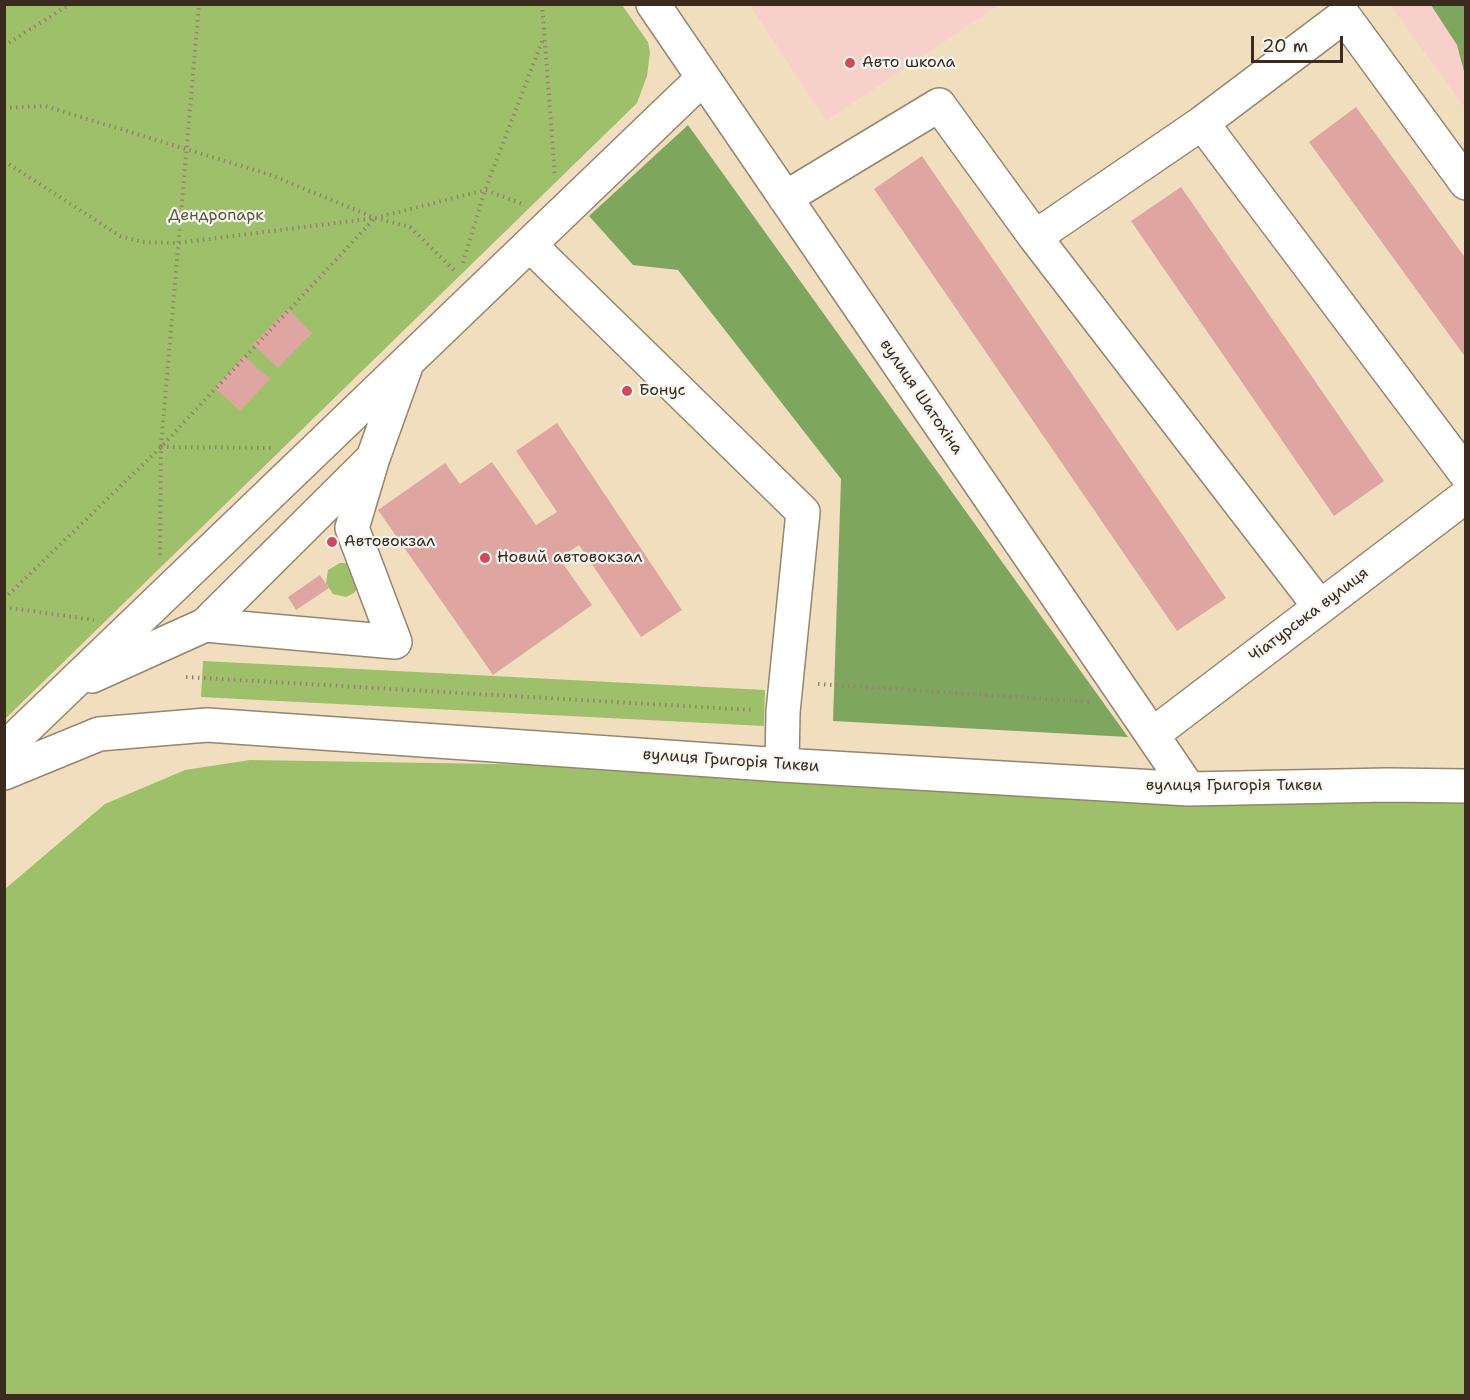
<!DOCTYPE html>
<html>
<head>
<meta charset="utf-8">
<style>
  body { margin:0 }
  #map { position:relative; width:1470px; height:1400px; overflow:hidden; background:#f0debf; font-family:"Shantell Sans",sans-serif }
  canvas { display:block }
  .frame { position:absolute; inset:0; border:6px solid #3b2a1e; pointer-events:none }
  .scale { position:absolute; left:1251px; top:36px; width:92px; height:27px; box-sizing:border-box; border:3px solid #3b2a1e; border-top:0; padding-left:8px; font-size:18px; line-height:21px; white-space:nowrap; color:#3b2a1e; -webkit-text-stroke:4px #f6f6f2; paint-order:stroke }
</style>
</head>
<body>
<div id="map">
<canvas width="1470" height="1400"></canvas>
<div class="frame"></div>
<div class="scale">20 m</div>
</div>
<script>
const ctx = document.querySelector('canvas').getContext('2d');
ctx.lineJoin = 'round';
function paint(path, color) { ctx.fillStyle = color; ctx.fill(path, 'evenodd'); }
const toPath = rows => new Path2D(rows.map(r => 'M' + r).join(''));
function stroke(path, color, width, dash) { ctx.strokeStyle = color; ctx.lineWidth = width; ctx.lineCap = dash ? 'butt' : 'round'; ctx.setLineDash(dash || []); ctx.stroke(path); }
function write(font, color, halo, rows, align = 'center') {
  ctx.font = font + ' "Shantell Sans",sans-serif'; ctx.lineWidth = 4.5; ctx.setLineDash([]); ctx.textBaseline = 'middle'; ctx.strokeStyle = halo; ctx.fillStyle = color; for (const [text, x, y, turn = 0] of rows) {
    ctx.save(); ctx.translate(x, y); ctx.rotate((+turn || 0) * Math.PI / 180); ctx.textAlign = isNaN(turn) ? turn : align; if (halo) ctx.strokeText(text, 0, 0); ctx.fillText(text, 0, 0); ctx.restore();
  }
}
const built = toPath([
  [750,5,999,5,826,121],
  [1390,5,1465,5,1465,108]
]);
const green = toPath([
  [5,5,622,5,648,42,650,53,647,76,637,103,5,719],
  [340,563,349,563,359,586,354,593,346,597,333,594,326,583,328,570],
  [203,661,765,690,764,726,201,697],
  [250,760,1465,780,1465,1395,5,1396,5,889,105,804,185,770]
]);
const forest = toPath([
  [1431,5,1465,5,1465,75,1457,45],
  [688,125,1128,737,833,721,841,479,678,270,633,265,589,216]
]);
const building = toPath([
  [1356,107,1466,259,1466,358,1309,142],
  [922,156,1226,598,1177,631,874,189],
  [1181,187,1384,481,1334,516,1131,221],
  [288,309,312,333,278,368,253,344],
  [244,356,270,379,240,411,215,388],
  [557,423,682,610,641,637,579,545,559,558,592,605,493,675,378,510,445,463,460,484,492,462,536,525,557,512,516,451],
  [320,575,329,588,296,610,288,597]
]);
const path = toPath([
  [542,4,555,177],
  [4,46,70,4],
  [4,108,45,106,271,175,375,218,410,227,457,273],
  [4,161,120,236,142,242,177,243,375,218,485,190,525,205],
  [463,263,485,190,543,39],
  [161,446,199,4],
  [160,555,161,447,271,448],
  [4,599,161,447,375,218],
  [4,607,94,620],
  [186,677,753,710],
  [818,684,1092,702]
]);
const minor = toPath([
  [653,4,1189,789],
  [1202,123,1466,474],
  [785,198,939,105,1035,237,1320,607],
  [1035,237,1202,123,1344,16,1466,183],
  [530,245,803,512,783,712,782,765],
  [205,625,395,642,352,528,372,461],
  [92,676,205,625,373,458,405,369],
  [1152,735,1466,496],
  [4,749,703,78],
  [4,773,99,734,207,725,782,765,1189,789,1387,785,1466,786]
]);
const markers = [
  [850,63,6,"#d1495b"],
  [627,391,6,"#d1495b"],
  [332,542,6,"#d1495b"],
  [485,558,6,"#d1495b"]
];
const poiNames = [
  ["Авто школа",862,63],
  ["Бонус",639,391],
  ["Автовокзал",344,542],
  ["Новий автовокзал",497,558]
];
const parkNames = [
  ["Дендропарк",216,216]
];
const streetNames = [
  ["вулиця Шатохіна",921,397,56],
  ["Чіатурська вулиця",1309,615,-37],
  ["вулиця Григорія Тикви",731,761,4],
  ["вулиця Григорія Тикви",1234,786]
];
paint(built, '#f7d0ca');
paint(green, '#9ec06a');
paint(forest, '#7ea65e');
paint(building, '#dfa6a1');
stroke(minor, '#96846e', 36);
stroke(path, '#96846e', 4, [1.5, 4.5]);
stroke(minor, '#fff', 33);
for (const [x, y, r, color] of markers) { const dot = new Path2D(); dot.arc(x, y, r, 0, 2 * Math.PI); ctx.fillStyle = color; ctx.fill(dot); stroke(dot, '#f6f6f2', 2); }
write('16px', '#3b2a1e', '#f6f6f2', poiNames, 'left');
write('16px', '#595735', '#f6f6f2', parkNames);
write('16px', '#3b2a1e', '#f6f6f2', streetNames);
</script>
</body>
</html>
